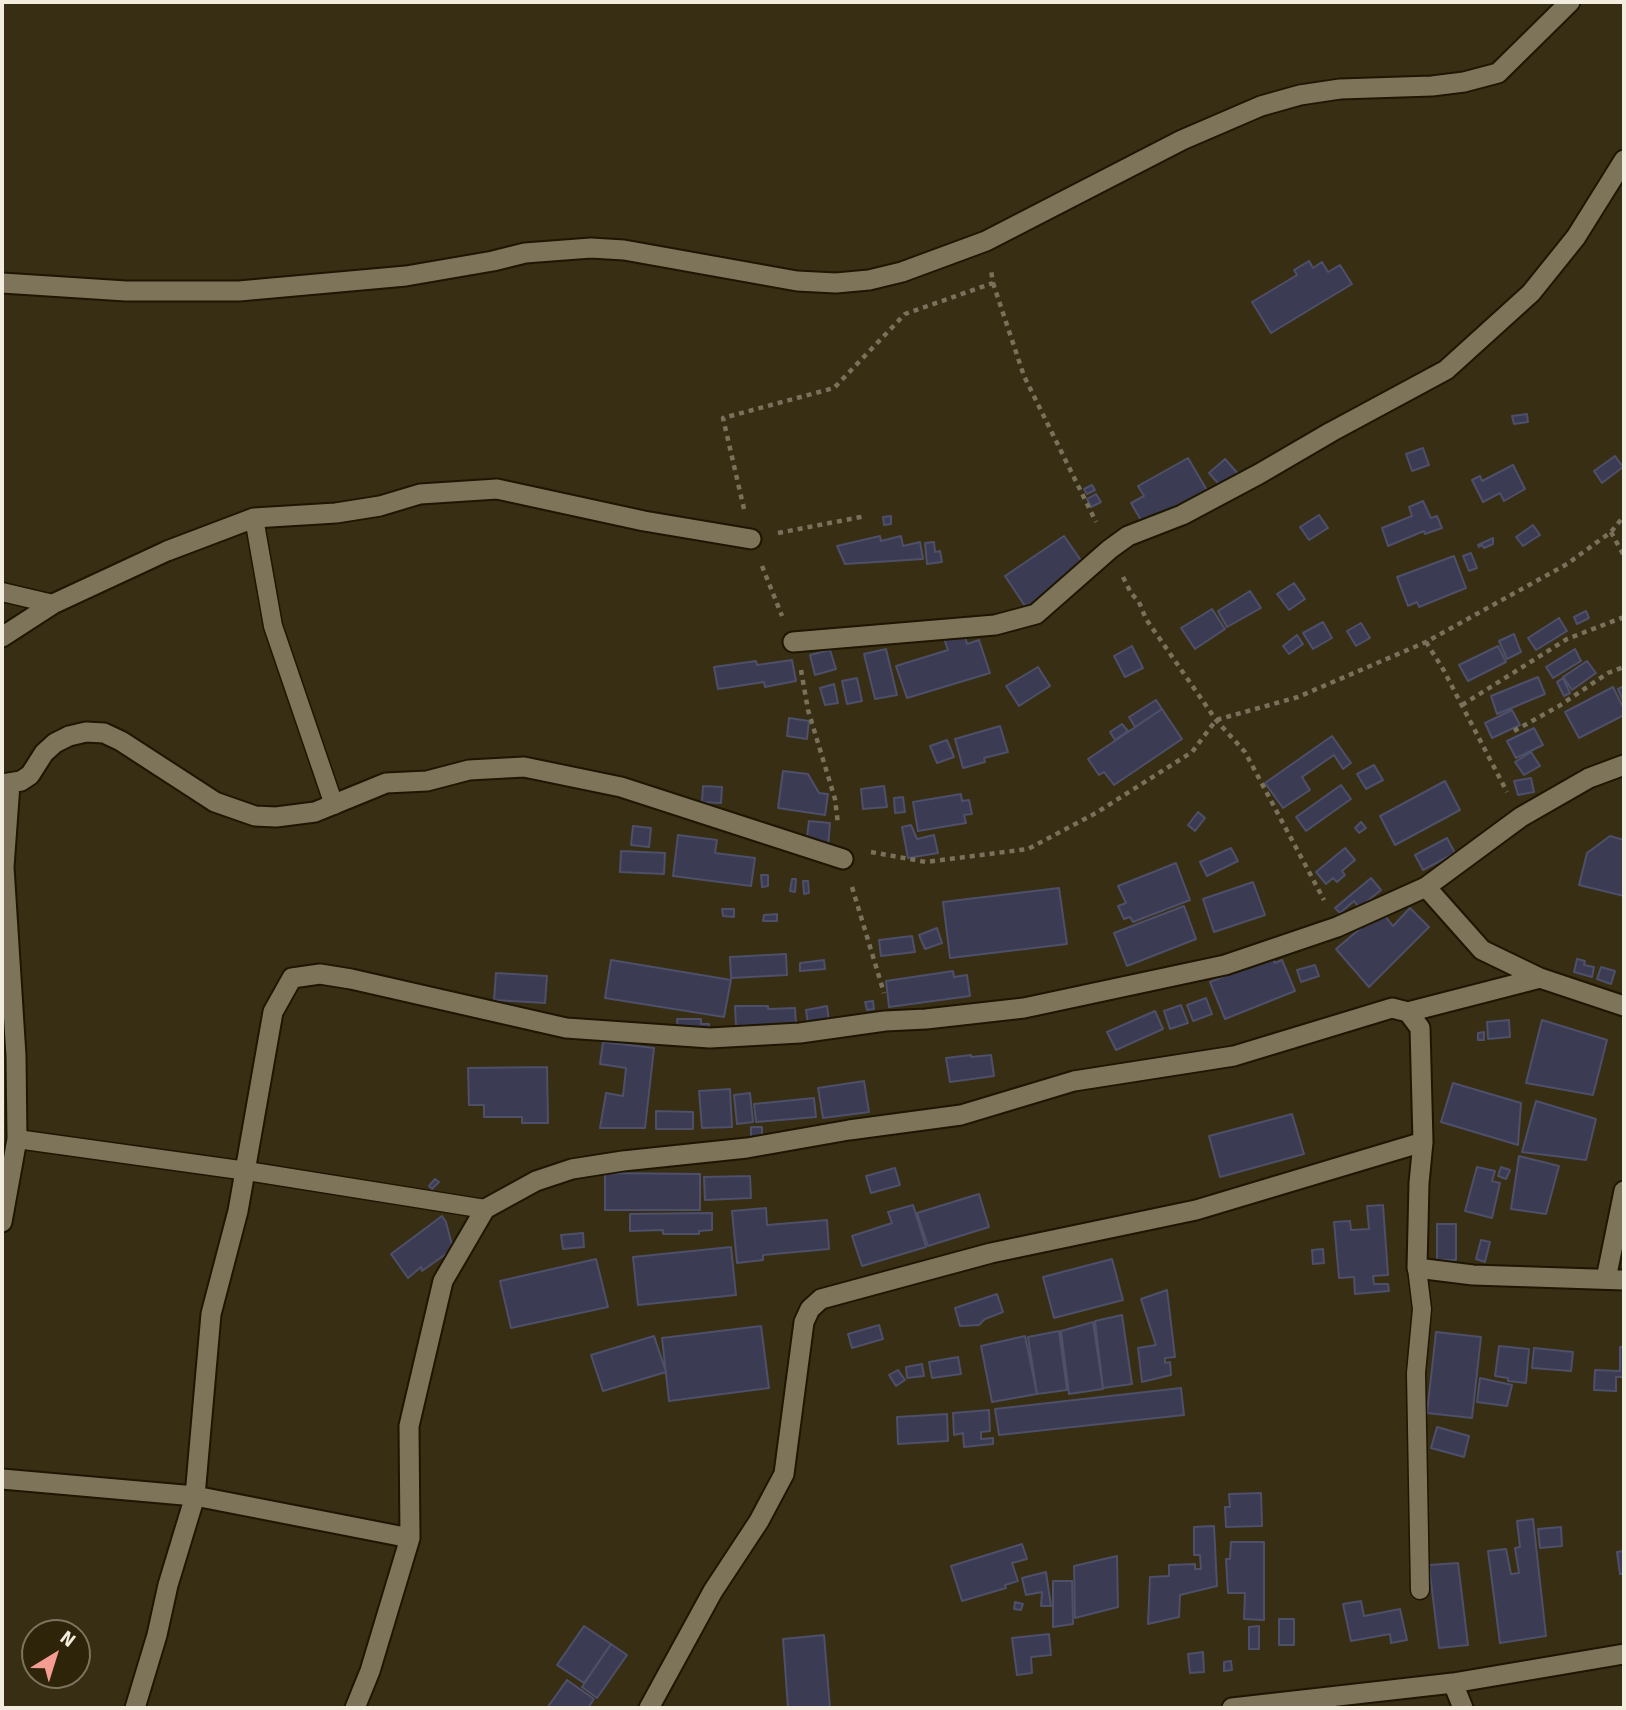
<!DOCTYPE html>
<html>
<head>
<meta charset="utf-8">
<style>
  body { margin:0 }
  #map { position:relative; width:1626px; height:1710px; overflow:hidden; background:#372e14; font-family:Signika,sans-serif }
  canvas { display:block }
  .frame { position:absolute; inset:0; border:4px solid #f2edde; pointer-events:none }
  .north { position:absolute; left:21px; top:1619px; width:70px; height:70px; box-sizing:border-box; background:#2d240a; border:2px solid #7c745f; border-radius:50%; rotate:38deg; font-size:19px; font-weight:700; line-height:28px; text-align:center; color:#f2edde }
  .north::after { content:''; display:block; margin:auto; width:24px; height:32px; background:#f59c93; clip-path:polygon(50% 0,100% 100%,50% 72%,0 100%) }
</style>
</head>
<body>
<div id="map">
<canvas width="1626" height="1710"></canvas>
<div class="frame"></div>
<div class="north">N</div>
</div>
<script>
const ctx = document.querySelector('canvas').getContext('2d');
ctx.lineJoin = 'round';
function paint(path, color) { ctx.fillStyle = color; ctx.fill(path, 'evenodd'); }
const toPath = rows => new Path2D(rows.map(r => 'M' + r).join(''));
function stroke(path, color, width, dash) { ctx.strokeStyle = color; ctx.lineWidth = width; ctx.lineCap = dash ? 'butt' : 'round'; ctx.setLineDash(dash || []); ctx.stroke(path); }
const building = toPath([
  [1309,261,1313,268,1322,262,1328,272,1340,265,1352,284,1271,333,1252,302,1297,275,1294,270,1309,261],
  [1527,414,1528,422,1514,424,1512,416,1527,414],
  [1423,448,1429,465,1412,471,1406,454,1423,448],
  [1615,456,1623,467,1602,483,1594,471,1615,456],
  [1188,458,1208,492,1145,527,1131,503,1144,496,1138,486,1188,458],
  [1225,459,1240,476,1224,490,1209,473,1225,459],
  [1513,465,1525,489,1504,501,1500,493,1483,502,1472,480,1480,476,1482,481,1513,465],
  [1092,485,1095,490,1087,494,1084,489,1092,485],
  [1096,494,1101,502,1091,507,1087,499,1096,494],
  [1423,501,1431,518,1437,516,1442,528,1425,534,1424,531,1388,546,1382,528,1412,516,1409,507,1423,501],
  [1319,515,1328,528,1309,540,1300,527,1319,515],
  [891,516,891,524,884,525,883,517,891,516],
  [1533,525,1540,535,1523,546,1516,537,1533,525],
  [880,536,881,541,901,536,903,546,920,542,923,559,845,564,837,546,880,536],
  [1064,536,1087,569,1027,609,1005,576,1064,536],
  [1493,538,1493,544,1484,548,1482,545,1479,547,1478,545,1493,538],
  [934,542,935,552,940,551,942,562,927,564,925,543,934,542],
  [1471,553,1477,568,1469,571,1463,556,1471,553],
  [1454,556,1466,588,1419,607,1417,602,1408,606,1397,577,1454,556],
  [1294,583,1305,599,1289,610,1277,594,1294,583],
  [1250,591,1261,608,1227,627,1218,611,1250,591],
  [1212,609,1225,629,1195,649,1181,628,1212,609],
  [1586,611,1589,618,1577,624,1574,617,1586,611],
  [1559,618,1567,631,1536,650,1528,638,1559,618],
  [1323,622,1332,638,1313,649,1303,633,1323,622],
  [1361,623,1370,638,1356,646,1347,631,1361,623],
  [963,629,967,644,979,640,990,673,907,698,896,666,948,650,943,636,963,629],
  [1514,634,1521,652,1507,659,1499,641,1514,634],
  [1297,635,1303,644,1289,654,1283,646,1297,635],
  [1132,646,1143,668,1125,677,1114,656,1132,646],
  [1498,646,1506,662,1468,681,1459,665,1498,646],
  [886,649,897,695,875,699,864,654,886,649],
  [1575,649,1581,661,1553,678,1546,667,1575,649],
  [830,650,836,669,815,675,810,655,830,650],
  [792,660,796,681,765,687,764,682,718,689,714,667,756,661,757,665,792,660],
  [1587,661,1596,673,1572,690,1563,677,1587,661],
  [1038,667,1050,686,1019,706,1006,686,1038,667],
  [1538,677,1545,694,1497,714,1491,696,1538,677],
  [857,678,862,701,847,704,842,681,857,678],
  [1563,678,1570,693,1564,696,1557,682,1563,678],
  [834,684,838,703,825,705,820,688,834,684],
  [1624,686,1624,703,1618,689,1624,686],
  [1613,687,1624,709,1624,715,1579,738,1565,712,1613,687],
  [1156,700,1162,709,1135,727,1129,717,1156,700],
  [1162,709,1182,739,1114,785,1104,772,1099,775,1088,759,1162,709],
  [1512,710,1520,725,1492,738,1485,723,1512,710],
  [789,718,809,721,807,739,787,736,789,718],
  [1122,724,1128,731,1115,740,1110,732,1122,724],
  [1000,726,1008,752,984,758,985,762,963,768,955,739,1000,726],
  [1534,728,1543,745,1516,758,1507,741,1534,728],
  [1332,736,1351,763,1343,769,1334,755,1302,777,1310,790,1283,808,1265,783,1332,736],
  [947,740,954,757,937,763,930,746,947,740],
  [1531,752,1540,766,1524,775,1515,762,1531,752],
  [1374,765,1383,780,1366,789,1357,774,1374,765],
  [783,771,808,774,819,793,828,794,825,815,778,808,783,771],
  [1531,778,1534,792,1518,795,1514,781,1531,778],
  [1445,781,1460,810,1395,845,1380,816,1445,781],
  [1341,785,1351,799,1306,831,1296,817,1341,785],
  [703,786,722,787,721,803,702,802,703,786],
  [884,786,887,807,863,809,861,789,884,786],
  [961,794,962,801,969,800,972,814,964,815,966,823,918,831,913,802,961,794],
  [903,797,905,812,895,813,894,798,903,797],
  [1198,812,1205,818,1195,831,1188,825,1198,812],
  [809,821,830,823,828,847,806,845,809,821],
  [1361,822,1366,828,1359,833,1355,828,1361,822],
  [911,825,917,839,934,835,938,853,908,858,902,827,911,825],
  [633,826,651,828,649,847,631,845,633,826],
  [678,835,717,840,715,853,755,858,751,886,673,876,678,835],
  [1610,836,1624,840,1624,896,1579,885,1587,853,1610,836],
  [1447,838,1455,853,1423,870,1415,855,1447,838],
  [1231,848,1238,861,1207,876,1200,862,1231,848],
  [1345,848,1355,860,1342,871,1345,875,1337,882,1333,878,1326,884,1316,872,1345,848],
  [621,851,665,853,664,874,620,872,621,851],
  [1176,863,1190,900,1133,922,1130,917,1124,919,1118,906,1126,903,1118,886,1176,863],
  [761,875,768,875,768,886,762,887,761,875],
  [1371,878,1381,890,1359,908,1354,901,1340,913,1335,908,1371,878],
  [792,879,796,879,795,892,790,891,792,879],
  [803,881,808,881,809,893,804,894,803,881],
  [1253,882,1265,915,1214,932,1203,899,1253,882],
  [1059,888,1067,944,950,958,943,902,1059,888],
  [1184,906,1196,939,1127,966,1114,933,1184,906],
  [1410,908,1429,927,1369,987,1336,949,1381,911,1393,926,1410,908],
  [722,909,734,909,734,917,723,916,722,909],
  [777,914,777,921,763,921,764,915,777,914],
  [937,928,942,943,925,949,919,935,937,928],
  [912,936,915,952,881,956,879,940,912,936],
  [786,954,787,975,731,978,730,957,786,954],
  [1272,957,1275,963,1282,960,1295,991,1225,1019,1210,982,1272,957],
  [1577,959,1585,961,1584,965,1594,967,1592,977,1574,972,1577,959],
  [611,960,731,980,724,1017,605,998,611,960],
  [824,960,825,969,800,971,800,963,824,960],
  [1315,965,1319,976,1301,982,1297,970,1315,965],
  [1601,967,1615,971,1611,984,1597,979,1601,967],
  [953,971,954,977,967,975,970,996,889,1007,886,981,953,971],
  [496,973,547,976,545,1003,494,1000,496,973],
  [1206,998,1212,1014,1193,1021,1187,1005,1206,998],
  [873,1001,874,1009,867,1010,865,1002,873,1001],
  [1181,1005,1188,1023,1170,1029,1164,1011,1181,1005],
  [735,1006,768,1006,768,1009,795,1008,796,1025,736,1026,735,1006],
  [827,1006,829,1021,808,1024,806,1010,827,1006],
  [1155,1011,1163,1029,1116,1050,1107,1032,1155,1011],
  [677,1019,701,1019,701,1024,709,1024,708,1035,678,1034,677,1019],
  [1509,1020,1510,1037,1488,1039,1487,1022,1509,1020],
  [1542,1020,1607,1040,1593,1095,1526,1083,1542,1020],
  [1484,1032,1484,1040,1478,1040,1478,1033,1484,1032],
  [603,1042,654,1048,645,1128,600,1128,606,1093,623,1096,626,1068,600,1064,603,1042],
  [971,1055,971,1057,991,1055,994,1076,950,1082,946,1058,971,1055],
  [547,1067,548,1123,522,1123,522,1117,484,1117,484,1105,469,1105,468,1068,547,1067],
  [864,1081,869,1112,823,1118,818,1088,864,1081],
  [1453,1083,1521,1103,1518,1145,1441,1122,1453,1083],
  [730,1089,732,1127,702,1128,699,1091,730,1089],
  [750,1093,753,1122,737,1124,734,1095,750,1093],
  [814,1098,816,1117,756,1122,754,1104,814,1098],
  [1536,1101,1596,1119,1586,1160,1522,1152,1536,1101],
  [656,1111,693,1112,693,1129,656,1129,656,1111],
  [1292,1114,1304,1154,1220,1177,1209,1136,1292,1114],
  [751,1127,762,1127,762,1137,751,1138,751,1127],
  [1519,1156,1559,1166,1546,1214,1511,1209,1519,1156],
  [1477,1167,1495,1171,1492,1181,1500,1183,1492,1218,1465,1211,1477,1167],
  [1501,1167,1510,1170,1506,1179,1498,1176,1501,1167],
  [895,1168,900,1185,871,1193,866,1176,895,1168],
  [605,1173,700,1174,700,1210,605,1210,605,1173],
  [750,1176,751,1198,705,1200,704,1177,750,1176],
  [435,1179,439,1182,432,1189,429,1186,435,1179],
  [979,1194,989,1227,928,1246,917,1213,979,1194],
  [913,1205,926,1247,862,1266,852,1236,892,1223,888,1212,913,1205],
  [1383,1205,1388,1275,1373,1276,1374,1284,1388,1284,1389,1291,1355,1294,1354,1277,1339,1278,1334,1222,1350,1221,1351,1230,1369,1229,1367,1206,1383,1205],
  [766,1208,767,1225,827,1220,829,1249,763,1255,763,1260,737,1263,732,1211,766,1208],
  [712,1213,712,1230,699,1231,699,1234,663,1234,663,1230,630,1231,630,1214,712,1213],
  [442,1216,446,1222,453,1249,422,1271,421,1267,408,1278,391,1254,442,1216],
  [1437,1224,1456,1224,1456,1260,1437,1260,1437,1224],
  [583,1233,584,1247,563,1249,561,1235,583,1233],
  [1481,1240,1490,1242,1485,1262,1476,1259,1481,1240],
  [731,1247,736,1295,638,1305,633,1257,731,1247],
  [1323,1249,1324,1263,1313,1264,1312,1250,1323,1249],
  [596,1259,608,1307,511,1328,500,1281,596,1259],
  [1112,1259,1123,1300,1054,1318,1043,1277,1112,1259],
  [1167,1290,1175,1357,1165,1358,1165,1363,1170,1362,1171,1375,1142,1382,1138,1348,1156,1345,1141,1299,1167,1290],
  [997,1294,1003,1312,985,1319,979,1325,960,1326,955,1308,997,1294],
  [1122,1315,1132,1384,1103,1388,1095,1321,1122,1315],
  [1093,1322,1103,1389,1069,1394,1061,1331,1093,1322],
  [879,1325,883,1339,852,1348,848,1334,879,1325],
  [761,1326,769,1388,669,1401,662,1338,761,1326],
  [1059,1331,1067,1390,1037,1394,1028,1337,1059,1331],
  [1436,1332,1481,1337,1472,1418,1427,1413,1436,1332],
  [654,1336,666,1372,603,1391,591,1355,654,1336],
  [1025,1336,1037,1394,992,1402,981,1346,1025,1336],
  [1499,1346,1529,1349,1526,1383,1508,1381,1508,1378,1495,1376,1499,1346],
  [1620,1347,1624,1347,1624,1377,1616,1377,1616,1391,1594,1390,1595,1370,1620,1371,1620,1347],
  [1534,1348,1573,1352,1571,1371,1532,1368,1534,1348],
  [958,1357,961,1374,932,1378,929,1362,958,1357],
  [922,1364,924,1376,907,1378,906,1367,922,1364],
  [898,1370,905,1380,896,1386,889,1375,898,1370],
  [1480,1378,1512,1385,1507,1406,1477,1402,1480,1378],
  [1181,1388,1184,1415,999,1435,995,1409,1181,1388],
  [989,1410,990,1431,981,1432,981,1439,993,1438,993,1444,964,1447,963,1433,954,1435,953,1413,989,1410],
  [947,1414,948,1441,898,1444,897,1417,947,1414],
  [1437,1427,1469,1436,1464,1457,1431,1448,1437,1427],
  [1261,1493,1262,1526,1226,1527,1225,1507,1230,1507,1229,1494,1261,1493],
  [1533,1519,1546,1636,1500,1643,1488,1551,1506,1549,1511,1574,1519,1573,1515,1548,1520,1547,1517,1521,1533,1519],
  [1214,1526,1217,1586,1180,1595,1179,1617,1148,1624,1150,1577,1169,1576,1169,1565,1195,1564,1195,1569,1201,1569,1200,1555,1194,1555,1194,1527,1214,1526],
  [1561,1527,1562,1546,1540,1548,1538,1529,1561,1527],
  [1231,1542,1264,1542,1264,1620,1244,1619,1245,1593,1228,1593,1226,1559,1230,1559,1231,1542],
  [1022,1544,1027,1559,1012,1563,1018,1581,1005,1585,1006,1588,962,1601,951,1566,1022,1544],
  [1624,1551,1624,1574,1620,1574,1617,1552,1624,1551],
  [1117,1556,1118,1607,1075,1618,1074,1566,1117,1556],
  [1458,1563,1468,1645,1439,1648,1429,1565,1458,1563],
  [1046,1572,1051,1606,1041,1606,1042,1592,1026,1595,1022,1578,1046,1572],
  [1053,1581,1072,1581,1073,1624,1053,1627,1053,1581],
  [1361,1601,1364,1616,1400,1609,1407,1640,1391,1643,1390,1634,1351,1641,1343,1604,1361,1601],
  [1015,1602,1023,1604,1021,1610,1014,1609,1015,1602],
  [1279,1619,1294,1619,1294,1645,1279,1645,1279,1619],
  [584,1626,611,1644,584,1683,557,1665,584,1626],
  [1259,1626,1259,1649,1249,1649,1249,1627,1259,1626],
  [1049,1634,1051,1655,1031,1657,1032,1673,1017,1675,1012,1638,1049,1634],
  [824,1635,830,1708,788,1708,783,1639,824,1635],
  [611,1644,627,1655,597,1698,582,1687,611,1644],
  [1203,1652,1204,1672,1190,1673,1188,1654,1203,1652],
  [1231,1661,1232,1670,1224,1671,1224,1662,1231,1661],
  [567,1680,594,1699,588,1708,547,1708,567,1680]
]);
const path = toPath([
  [993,283,1024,376,1096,522],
  [744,509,723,418,834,388,905,314,993,283,991,270],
  [1611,532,1624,556],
  [778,533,866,516],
  [762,566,782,616],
  [1123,577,1131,593,1139,602,1146,619,1216,720,1245,752,1324,900],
  [1426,642,1443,669,1507,792],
  [801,670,808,710,835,799,838,824],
  [1462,705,1567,639,1624,617],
  [1514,731,1559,706,1608,673,1624,667],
  [871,852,926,862,1028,849,1096,813,1192,752,1216,720,1298,697,1426,642,1567,564,1611,532,1624,516],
  [852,887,884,993]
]);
const service = toPath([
  [254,518,273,626,334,805],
  [2,592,53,604],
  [17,1139,247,1171,485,1209],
  [1417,1268,1422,1309,1416,1373,1420,1590]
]);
const minor = toPath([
  [2,283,126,291,239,291,406,276,493,261,525,253,591,248,624,250,797,281,836,283,869,280,902,272,986,241,1182,140,1261,106,1300,95,1340,89,1432,86,1464,82,1498,73,1570,2],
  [2,637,53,604,167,551,254,518,336,513,380,506,420,494,497,489,644,521,751,539],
  [793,642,995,625,1036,614,1110,549,1128,536,1182,515,1259,474,1331,432,1446,370,1531,293,1576,237,1624,160],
  [2,784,21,781,30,775,44,753,55,743,69,736,86,732,104,733,121,741,215,802,255,816,276,817,315,812,386,783,427,781,469,770,524,767,621,787,843,859],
  [1426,887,1482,950,1540,978,1624,1006],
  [1408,1012,1420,1028,1423,1142,1419,1183,1417,1268,1473,1275,1624,1280],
  [2,1222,17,1139,16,1056,4,867,10,784],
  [1606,1279,1624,1191],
  [2,1479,195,1496,410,1538],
  [1453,1683,1463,1708],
  [135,1708,157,1635,168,1585,195,1496,211,1314,238,1211,273,1012,292,978,320,974,351,979,566,1028,710,1038,800,1033,885,1021,926,1019,1024,1008,1225,965,1337,927,1426,887,1521,817,1589,778,1624,765],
  [355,1708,370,1671,410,1538,409,1426,443,1281,485,1209,536,1181,572,1169,623,1161,747,1148,849,1130,961,1115,1074,1081,1234,1056,1392,1008,1408,1012,1540,978],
  [649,1708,713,1591,759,1521,784,1474,804,1322,810,1309,821,1299,991,1253,1196,1210,1423,1142],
  [1232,1708,1453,1683,1624,1654]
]);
paint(building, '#3b3b54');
stroke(building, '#4e4f69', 2);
stroke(service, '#1e1600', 21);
stroke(minor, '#1e1600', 23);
stroke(path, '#79715b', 4.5, [5, 5]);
stroke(service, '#7e7459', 18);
stroke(minor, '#7e7459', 19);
</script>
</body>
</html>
